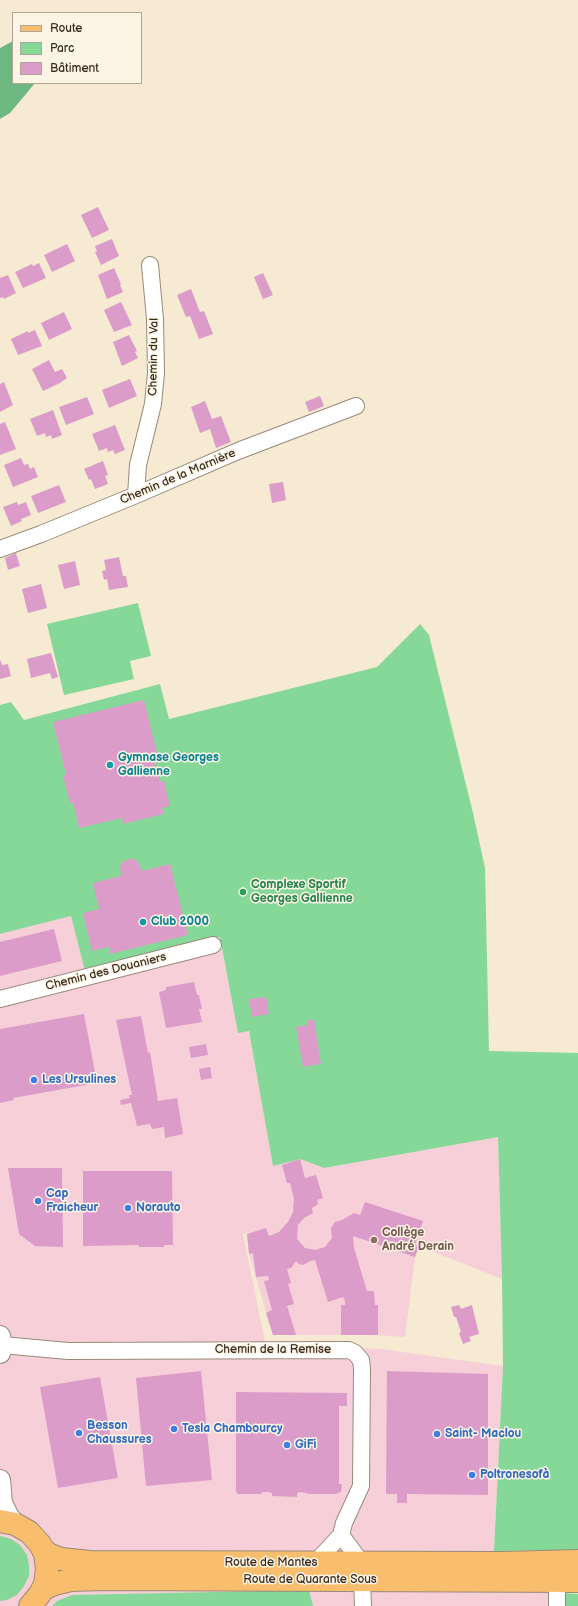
<!DOCTYPE html>
<html>
<head>
<meta charset="utf-8">
<style>
  body { margin:0 }
  #map { position:relative; width:578px; height:1606px; overflow:hidden; background:#f6ead2; font-family:"Balsamiq Sans",sans-serif }
  canvas { display:block }
  .legend { position:absolute; left:12px; top:12px; width:130px; height:72px; box-sizing:border-box; background:#fcf5e5; border:1px solid #afa495; margin:0; padding:5px 7px; list-style:none; font-size:12px; color:#3b2a1e }
  .legend li { display:flex; align-items:center; gap:8px; height:20px }
  .legend b { width:20px; border:1px solid #afa495 }
</style>
</head>
<body>
<div id="map">
<canvas width="578" height="1606"></canvas>
<ul class="legend">
<li><b style="height:5px;background:#f9be6d"></b>Route</li>
<li><b style="height:11px;background:#86d898"></b>Parc</li>
<li><b style="height:11px;background:#db9cca"></b>Bâtiment</li>
</ul>
</div>
<script>
const ctx = document.querySelector('canvas').getContext('2d');
ctx.lineJoin = 'round';
function paint(path, color) { ctx.fillStyle = color; ctx.fill(path, 'evenodd'); }
const toPath = rows => new Path2D(rows.map(r => 'M' + r).join(''));
function stroke(path, color, width, dash) { ctx.strokeStyle = color; ctx.lineWidth = width; ctx.lineCap = dash ? 'butt' : 'round'; ctx.setLineDash(dash || []); ctx.stroke(path); }
function write(font, color, halo, rows, align = 'center') {
  ctx.font = font + ' "Balsamiq Sans",sans-serif'; ctx.lineWidth = 3; ctx.setLineDash([]); ctx.textBaseline = 'middle'; ctx.strokeStyle = halo; ctx.fillStyle = color; for (const [text, x, y, turn = 0] of rows) {
    ctx.save(); ctx.translate(x, y); ctx.rotate((+turn || 0) * Math.PI / 180); ctx.textAlign = isNaN(turn) ? turn : align; if (halo) ctx.strokeText(text, 0, 0); ctx.fillText(text, 0, 0); ctx.restore();
  }
}
const built = toPath([
  [71,916,85,970,220,937,238,1032,249,1031,272,1160,300,1159,324,1168,498,1137,502,1279,419,1246,415,1257,405,1337,378,1335,273,1335,249,1254,247,1234,250,1232,243,1234,265,1342,381,1349,503,1366,494,1551,548,1588,552,1606,0,1606,0,934]
]);
const green = toPath([
  [138,603,151,656,130,661,134,679,64,695,47,624],
  [420,624,429,635,473,813,485,868,489,1051,578,1053,578,1550,494,1551,503,1366,502,1279,498,1137,324,1168,300,1159,273,1166,249,1031,238,1033,220,937,85,971,71,916,0,934,0,705,11,702,24,720,160,684,169,719,377,667],
  [0,1536,11,1539,20,1545,27,1555,29,1565,29,1576,24,1586,17,1595,7,1600,0,1601],
  [309,1590,313,1606,52,1606,57,1601,72,1595],
  [562,1593,578,1594,578,1606,563,1606]
]);
const forest = toPath([
  [13,41,13,83,35,83,10,113,0,119,0,48]
]);
const building = toPath([
  [98,207,109,230,92,238,81,215],
  [112,239,119,256,101,265,95,252,97,251,95,246],
  [67,244,75,261,52,272,44,255],
  [39,263,46,278,23,288,15,272,32,264,33,266],
  [114,268,121,284,120,285,123,292,107,299,98,275],
  [263,273,273,295,263,299,254,277],
  [8,275,16,293,4,299,3,297,0,298,0,278],
  [191,289,200,312,204,311,213,334,199,339,190,316,186,317,177,295],
  [121,302,132,325,114,332,104,310],
  [64,312,72,329,49,340,41,323],
  [35,330,42,346,18,355,11,339,28,331,28,333],
  [129,335,137,351,135,352,138,358,122,366,113,342],
  [49,360,55,372,62,369,67,378,60,383,43,391,32,369],
  [130,379,137,396,109,408,102,390],
  [4,382,13,405,0,412,0,384],
  [320,396,324,406,309,412,305,402],
  [87,397,94,414,66,425,59,407],
  [205,401,212,419,221,416,231,442,216,448,210,429,200,433,191,407],
  [53,410,62,435,52,439,51,435,46,437,45,433,37,436,30,419],
  [5,422,16,449,0,455,0,424],
  [115,425,125,450,115,454,113,450,108,452,107,448,99,451,92,434],
  [21,458,24,465,28,464,30,469,34,467,38,477,13,487,4,465],
  [103,461,108,475,105,476,108,484,95,489,91,479,89,480,84,469],
  [283,482,286,500,272,503,269,484],
  [59,485,66,502,38,513,31,496],
  [17,502,18,505,26,502,31,515,21,519,22,521,11,526,3,507],
  [16,553,20,566,8,570,5,558],
  [119,557,123,576,126,576,128,587,109,590,107,579,104,580,102,571,106,570,104,560],
  [75,561,80,585,64,589,58,565],
  [41,584,47,608,28,613,22,589],
  [51,653,58,677,52,679,50,673,31,678,27,659],
  [0,659,2,665,8,664,11,676,0,679],
  [144,700,157,753,153,754,160,782,164,780,170,806,162,808,164,814,123,824,122,818,79,828,73,803,70,803,63,776,66,775,53,722],
  [129,859,134,859,138,862,142,871,170,864,188,935,110,954,109,947,92,951,83,913,99,909,93,883,121,876,120,866,123,862],
  [54,929,62,961,0,976,0,942],
  [194,982,197,995,199,995,202,1009,199,1009,202,1022,166,1028,159,992,166,990,166,987],
  [266,997,269,1014,252,1017,249,999],
  [84,1014,97,1083,13,1098,14,1100,0,1103,0,1029],
  [141,1016,148,1053,150,1052,158,1101,177,1098,183,1134,165,1138,164,1127,152,1129,150,1124,137,1126,131,1103,121,1105,120,1100,130,1098,129,1095,132,1095,116,1020],
  [314,1019,321,1064,303,1067,296,1027,308,1025,308,1020],
  [206,1044,208,1055,191,1058,189,1047],
  [210,1067,212,1078,201,1080,199,1069],
  [300,1159,305,1178,316,1175,323,1198,317,1200,318,1204,312,1208,313,1213,304,1218,298,1225,297,1239,305,1248,315,1250,325,1247,332,1238,331,1228,335,1222,342,1220,354,1213,360,1215,365,1202,423,1221,415,1245,419,1246,415,1257,353,1236,354,1248,367,1291,374,1291,375,1305,378,1305,378,1335,341,1335,341,1305,345,1305,345,1301,343,1297,328,1302,315,1260,310,1261,303,1265,299,1264,296,1261,291,1268,287,1269,291,1283,288,1284,294,1304,287,1306,296,1335,273,1335,266,1313,272,1310,264,1281,269,1280,268,1276,256,1277,253,1253,249,1254,247,1234,266,1228,269,1236,279,1232,288,1222,293,1212,294,1199,290,1183,287,1183,282,1165],
  [8,1168,62,1168,63,1247,35,1246,19,1234],
  [83,1171,172,1171,173,1245,164,1245,164,1247,139,1247,139,1245,83,1246],
  [459,1305,461,1309,472,1305,479,1334,469,1337,471,1341,463,1344,459,1333,461,1332,456,1317,454,1317,451,1307],
  [201,1371,212,1480,146,1486,136,1378],
  [387,1371,488,1374,488,1495,407,1494,407,1503,397,1503,397,1494,386,1494],
  [100,1377,118,1478,58,1488,40,1387],
  [236,1392,347,1393,347,1406,339,1406,339,1484,342,1484,341,1492,336,1494,308,1494,307,1493,300,1492,297,1493,297,1497,272,1496,272,1493,269,1492,263,1492,261,1494,238,1494,236,1492]
]);
const minor = toPath([
  [136,495,138,465,153,404,156,373,155,319,150,265],
  [0,549,41,534,136,495,238,451,356,406],
  [0,999,213,945],
  [2,1345,68,1351,349,1350,355,1353,361,1360,362,1369,361,1486,344,1523,341,1535,315,1563],
  [341,1535,361,1562],
  [362,1580,363,1606],
  [557,1581,557,1606]
]);
const tertiary = toPath([
  [0,1336,2,1345,0,1353],
  [0,1480,2,1503,9,1517,15,1524]
]);
const primary = toPath([
  [0,1521,15,1524,29,1532,40,1544,45,1554,47,1569,45,1584,40,1594,30,1606],
  [43,1549,48,1554,61,1559,90,1562,503,1563,578,1561],
  [43,1589,54,1584,71,1580,103,1579,578,1581]
]);
const markers = [
  [110,765,4,"#0f9aa8"],
  [243,892,4,"#2e9e5b"],
  [143,922,4,"#0f9aa8"],
  [34,1080,4,"#3f7fe0"],
  [38,1201,4,"#3f7fe0"],
  [128,1208,4,"#3f7fe0"],
  [374,1240,4,"#8d6e63"],
  [174,1429,4,"#3f7fe0"],
  [79,1433,4,"#3f7fe0"],
  [437,1434,4,"#3f7fe0"],
  [287,1445,4,"#3f7fe0"],
  [472,1475,4,"#3f7fe0"]
];
const streetNames = [
  ["Chemin du Val",154,357,-89],
  ["Chemin de la Marnière",178,477,-23],
  ["Chemin des Douaniers",106,972,-14],
  ["Chemin de la Remise",273,1350],
  ["Route de Mantes",271,1563],
  ["Route de Quarante Sous",310,1580]
];
const cultureNames = [
  ["Gymnase Georges",118,758],
  ["Gallienne",118,772],
  ["Club 2000",151,922]
];
const leisureNames = [
  ["Complexe Sportif",251,885],
  ["Georges Gallienne",251,899]
];
const shopNames = [
  ["Les Ursulines",42,1080],
  ["Cap",46,1194],
  ["Fraicheur",46,1208],
  ["Norauto",136,1208],
  ["Besson",87,1426],
  ["Chaussures",87,1440],
  ["Tesla Chambourcy",182,1429],
  ["Saint- Maclou",445,1434],
  ["GiFi",295,1445],
  ["Poltronesofà",480,1475]
];
const educationNames = [
  ["Collège",382,1233],
  ["André Derain",382,1247]
];
paint(built, '#f6cfd8');
paint(green, '#86d898');
paint(forest, '#6cb880');
paint(building, '#db9cca');
stroke(minor, '#988a78', 18);
stroke(tertiary, '#988a78', 22);
stroke(primary, '#988a78', 24);
stroke(minor, '#fff', 16);
stroke(tertiary, '#fff', 20);
stroke(primary, '#f9be6d', 22);
for (const [x, y, r, color] of markers) { const dot = new Path2D(); dot.arc(x, y, r, 0, 2 * Math.PI); ctx.fillStyle = color; ctx.fill(dot); stroke(dot, '#fcf5e5', 1.5); }
write('12px', '#3b2a1e', '#fcf5e5', streetNames);
write('bold 12px', '#0d838f', '#fcf5e5', cultureNames, 'left');
write('bold 12px', '#27864d', '#fcf5e5', leisureNames, 'left');
write('bold 12px', '#366cbe', '#fcf5e5', shopNames, 'left');
write('bold 12px', '#785e54', '#fcf5e5', educationNames, 'left');
</script>
</body>
</html>
